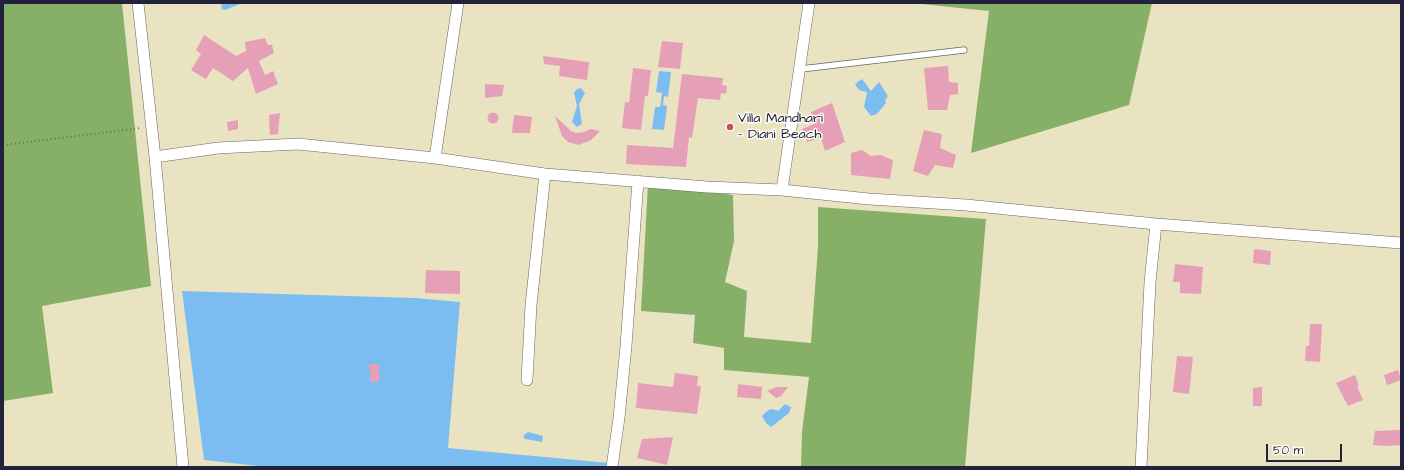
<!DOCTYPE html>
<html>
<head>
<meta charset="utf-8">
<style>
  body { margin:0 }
  #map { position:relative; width:1404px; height:470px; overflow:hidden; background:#eae3c1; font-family:"Architects Daughter",sans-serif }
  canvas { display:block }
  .frame { position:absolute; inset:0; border:4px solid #22223b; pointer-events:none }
  .scale { position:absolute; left:1266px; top:444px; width:76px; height:18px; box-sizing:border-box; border:2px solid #22223b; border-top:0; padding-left:5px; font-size:12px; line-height:14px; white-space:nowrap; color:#22223b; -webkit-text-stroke:3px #fdfcf7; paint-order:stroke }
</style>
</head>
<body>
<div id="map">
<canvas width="1404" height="470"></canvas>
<div class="frame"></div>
<div class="scale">50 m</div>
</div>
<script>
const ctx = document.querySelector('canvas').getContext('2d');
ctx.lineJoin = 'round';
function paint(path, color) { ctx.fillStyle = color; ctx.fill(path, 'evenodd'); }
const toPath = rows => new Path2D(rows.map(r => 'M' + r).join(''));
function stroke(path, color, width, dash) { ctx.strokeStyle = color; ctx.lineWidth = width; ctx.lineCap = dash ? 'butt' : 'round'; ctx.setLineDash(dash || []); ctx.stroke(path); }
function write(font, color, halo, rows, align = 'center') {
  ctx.font = font + ' "Architects Daughter",sans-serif'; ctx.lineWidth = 3; ctx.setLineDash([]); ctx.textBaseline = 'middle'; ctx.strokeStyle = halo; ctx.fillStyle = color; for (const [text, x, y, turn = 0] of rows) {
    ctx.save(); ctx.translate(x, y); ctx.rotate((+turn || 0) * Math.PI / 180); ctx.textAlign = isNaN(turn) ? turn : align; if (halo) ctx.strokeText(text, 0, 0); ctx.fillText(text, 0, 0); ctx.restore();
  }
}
const forest = toPath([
  [3,3,122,3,151,286,42,306,53,393,3,401],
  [912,3,1152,3,1129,105,971,153,989,11],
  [648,184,733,195,734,241,725,282,747,291,744,337,811,343,818,247,818,207,986,219,965,467,801,467,802,432,809,377,724,370,724,348,693,343,695,315,641,311]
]);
const water = toPath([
  [221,3,242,3,225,10,222,9],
  [659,71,671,72,668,97,664,96,663,105,667,106,664,130,652,129,655,107,660,107,662,93,656,92],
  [862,79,871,91,879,82,888,96,885,100,886,103,877,114,871,116,864,107,867,92,859,90,855,84],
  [581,88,585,93,579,104,582,124,577,127,572,122,577,106,574,93,577,89],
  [182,291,415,298,460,302,448,448,609,463,609,467,267,467,204,460],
  [785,404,791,407,789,413,771,427,766,423,762,416,767,411,772,409,778,411],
  [528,432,543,436,542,442,525,439,523,436]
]);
const building = toPath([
  [204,35,236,56,246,51,245,42,265,38,268,45,272,45,274,53,259,61,265,75,273,71,278,84,256,94,248,68,233,81,213,68,206,79,191,70,201,54,196,50],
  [662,41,683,43,680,69,658,67],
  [543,56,589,62,587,80,559,76,560,66,544,64],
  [948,66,949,82,958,83,958,94,950,95,947,110,928,110,924,68],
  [633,68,651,70,648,96,645,96,641,130,622,128,625,102,629,103],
  [682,74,723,78,722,85,727,86,726,94,721,93,720,100,698,98,692,138,689,137,686,167,626,164,627,145,673,148],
  [485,84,504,85,502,96,485,98],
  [832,103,845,142,825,151,821,138,807,142,802,129,814,124,811,112],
  '487.5 118a5.5 5.5 0 1 1 11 0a5.5 5.5 0 1 1-11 0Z',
  [280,113,278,134,270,135,269,115],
  [514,115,532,117,530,133,512,133],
  [555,116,571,131,576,133,584,132,591,129,600,131,591,140,579,145,568,142,562,136],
  [238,120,238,129,228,131,227,122],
  [924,130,942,134,940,148,956,155,953,168,935,165,928,176,913,171],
  [862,150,871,156,880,155,893,160,890,179,851,175,851,153],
  [1254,249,1271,251,1270,265,1253,263],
  [1175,264,1203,267,1201,294,1180,293,1180,282,1173,282],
  [426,270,460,271,460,294,425,293],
  [1310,324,1322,324,1320,362,1305,361,1306,346,1309,346],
  [1177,356,1193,357,1189,394,1173,392],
  [369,364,379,364,379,382,371,382],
  [1398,370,1401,380,1387,385,1384,375],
  [675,373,698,376,697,386,701,386,697,414,636,408,638,383,673,387],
  [1355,375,1359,386,1357,386,1363,400,1348,406,1336,383],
  [738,384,762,387,761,399,737,397],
  [776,387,788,387,781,396,776,398,767,391],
  [1262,387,1262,406,1253,406,1253,388],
  [1401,430,1401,445,1386,446,1373,445,1375,431],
  [673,437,667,465,637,458,642,439]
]);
const path = toPath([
  [3,145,141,128]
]);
const service = toPath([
  [801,69,964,50]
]);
const minor = toPath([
  [138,3,155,157,183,467],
  [155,157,218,148,298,144,435,158,545,174,707,187,782,190,869,199,966,205,1156,224,1401,243],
  [435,158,458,3],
  [782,190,809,3],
  [527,380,531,305,545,174],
  [612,467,619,418,626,346,638,181],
  [1141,467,1150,282,1156,224]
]);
const markers = [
  [730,127,4,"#d1495b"]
];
const poiNames = [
  ["Villa Mandhari",738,119],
  ["- Diani Beach",738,135]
];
paint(forest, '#86b068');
paint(water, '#7bbdf0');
paint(building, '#e59fb7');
stroke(service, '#68666a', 7);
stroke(minor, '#68666a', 12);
stroke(path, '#68666a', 2, [1, 3]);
stroke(service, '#fff', 5.5);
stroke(minor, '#fff', 11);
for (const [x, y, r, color] of markers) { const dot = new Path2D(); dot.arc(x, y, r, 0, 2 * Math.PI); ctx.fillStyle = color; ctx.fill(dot); stroke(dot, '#fdfcf7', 1.5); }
write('14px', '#22223b', '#fdfcf7', poiNames, 'left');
</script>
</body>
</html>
